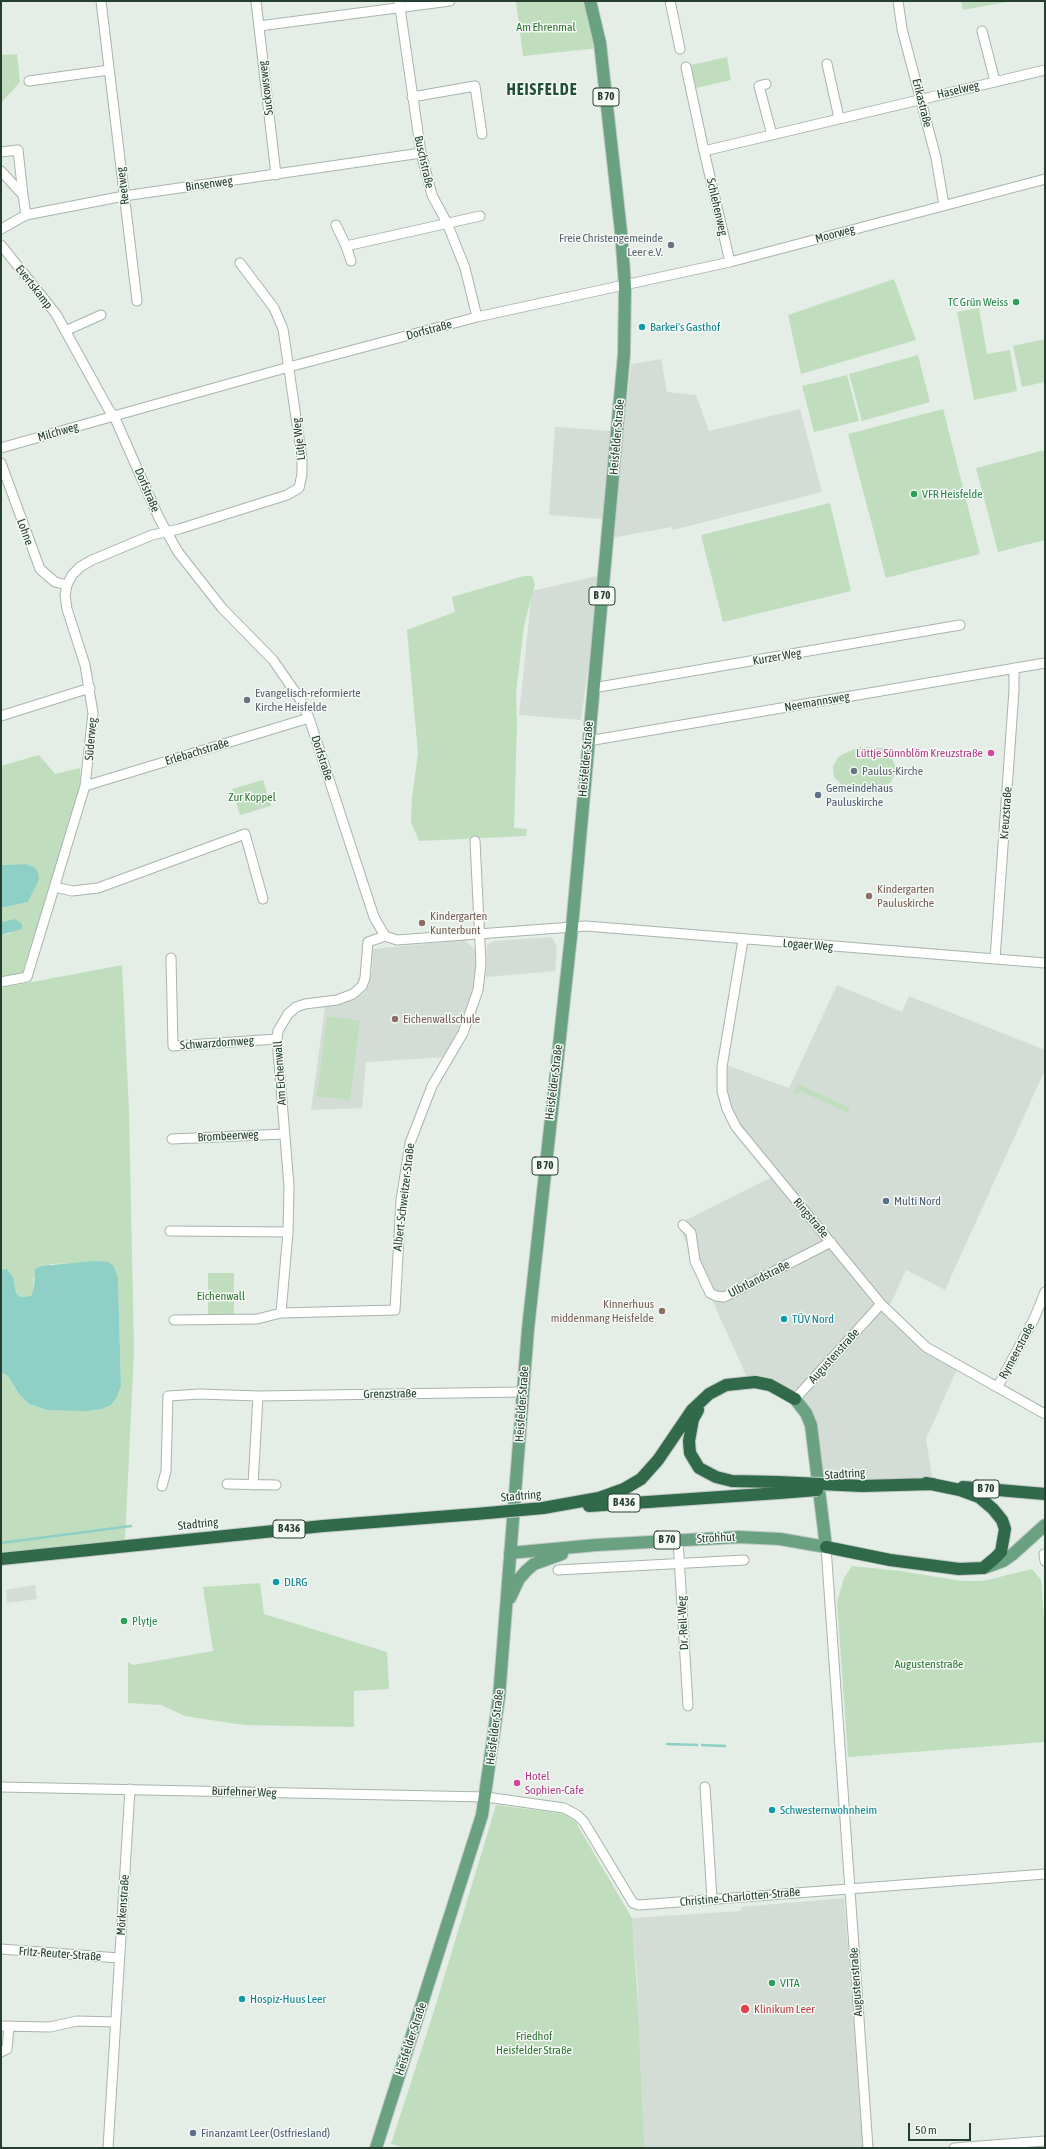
<!DOCTYPE html>
<html>
<head>
<meta charset="utf-8">
<style>
  body { margin:0 }
  #map { position:relative; width:1046px; height:2149px; overflow:hidden; background:#e4ede6; font-family:"Asap Condensed",sans-serif }
  canvas { display:block }
  .frame { position:absolute; inset:0; border:2px solid #243f2f; pointer-events:none }
  .scale { position:absolute; left:908px; top:2123px; width:63px; height:18px; box-sizing:border-box; border:2px solid #243f2f; border-top:0; padding-left:5px; font-size:12px; line-height:14px; white-space:nowrap; color:#243f2f; -webkit-text-stroke:3px #f5faf6; paint-order:stroke }
</style>
</head>
<body>
<div id="map">
<canvas width="1046" height="2149"></canvas>
<div class="frame"></div>
<div class="scale">50 m</div>
</div>
<script>
const ctx = document.querySelector('canvas').getContext('2d');
ctx.lineJoin = 'round';
function paint(path, color) { ctx.fillStyle = color; ctx.fill(path, 'evenodd'); }
const toPath = rows => new Path2D(rows.map(r => 'M' + r).join(''));
function stroke(path, color, width, dash) { ctx.strokeStyle = color; ctx.lineWidth = width; ctx.lineCap = dash ? 'butt' : 'round'; ctx.setLineDash(dash || []); ctx.stroke(path); }
function write(font, color, halo, rows, align = 'center') {
  ctx.font = font + ' "Asap Condensed",sans-serif'; ctx.lineWidth = 3; ctx.setLineDash([]); ctx.textBaseline = 'middle'; ctx.strokeStyle = halo; ctx.fillStyle = color; for (const [text, x, y, turn = 0] of rows) {
    ctx.save(); ctx.translate(x, y); ctx.rotate((+turn || 0) * Math.PI / 180); ctx.textAlign = isNaN(turn) ? turn : align; if (halo) ctx.strokeText(text, 0, 0); ctx.fillText(text, 0, 0); ctx.restore();
  }
}
const built = toPath([
  [661,359,667,392,696,395,709,431,800,409,822,492,673,530,672,527,611,538,613,520,549,515,555,427,624,432,631,364],
  [601,575,581,720,519,715,532,591],
  [552,937,557,947,555,971,486,977,487,945,494,941],
  [465,940,477,952,475,990,471,1008,448,1057,366,1062,362,1108,311,1110,325,1007,354,1000,366,991,372,972,373,949],
  [837,985,902,1012,909,996,1045,1050,1045,1070,945,1290,906,1270,885,1316,925,1350,957,1369,926,1439,933,1482,819,1481,802,1406,749,1382,678,1224,776,1175,741,1128,731,1110,726,1091,726,1065,789,1088],
  [35,1585,37,1599,7,1603,6,1590],
  [844,1898,863,2148,641,2148,637,2029,638,1990,632,1918,741,1911,741,1907]
]);
const green = toPath([
  [516,1,588,1,599,48,523,56],
  [961,1,1012,1,963,10],
  [17,54,20,82,1,103,1,55],
  [727,57,731,80,696,88,691,65],
  [894,279,916,340,801,374,788,315],
  [979,308,987,354,1010,350,1017,391,974,400,957,312],
  [1045,339,1045,382,1022,387,1013,346],
  [918,355,930,402,862,421,849,374],
  [847,375,859,421,814,432,802,386],
  [943,409,980,554,886,578,848,434],
  [1045,450,1045,540,998,552,976,468],
  [830,503,851,591,723,622,701,535],
  [524,576,532,576,535,584,524,626,516,693,517,723,514,828,527,829,526,836,419,841,411,822,412,797,418,754,407,630,455,612,452,597],
  [859,747,883,748,889,753,895,765,895,774,890,783,882,787,853,792,848,791,834,777,833,766,839,756],
  [39,755,55,774,80,768,81,788,22,974,1,977,1,935,12,933,15,919,1,922,1,908,28,902,39,880,34,867,26,864,1,865,1,766],
  [263,780,271,806,240,815,232,789],
  [122,965,129,1111,134,1351,125,1540,1,1553,1,1372,8,1376,19,1394,29,1404,47,1410,102,1409,111,1405,117,1397,121,1386,118,1278,114,1267,108,1262,51,1264,33,1278,34,1288,31,1296,20,1297,16,1293,13,1277,7,1270,1,1270,1,988],
  [327,1016,360,1021,350,1100,317,1096],
  [798,1084,850,1108,848,1113,800,1091,798,1095,793,1094],
  [208,1273,234,1273,234,1318,208,1318],
  [852,1566,901,1571,961,1581,983,1581,1032,1569,1041,1580,1045,1634,1045,1742,848,1757,837,1602,844,1578],
  [260,1583,264,1614,387,1652,389,1689,354,1691,354,1727,244,1725,185,1716,161,1705,128,1703,128,1662,133,1665,213,1651,203,1587],
  [496,1805,565,1814,575,1821,632,1918,637,1990,644,2148,405,2148,391,2144,433,2014]
]);
const water = toPath([
  [26,864,34,867,38,872,39,880,28,902,1,908,1,865],
  [15,919,22,924,22,929,1,935,1,922],
  [94,1261,109,1262,114,1267,118,1278,121,1386,117,1397,111,1405,102,1409,86,1411,47,1410,29,1404,19,1394,8,1376,1,1372,1,1270,7,1269,13,1277,16,1293,20,1297,31,1296,34,1288,35,1269,41,1266]
]);
const stream = toPath([
  [1,1543,131,1526],
  [667,1744,697,1745],
  [702,1745,725,1746]
]);
const minor = toPath([
  [101,1,137,301],
  [256,1,276,175],
  [399,1,421,153,432,195,447,223,465,268,477,317],
  [670,1,680,49],
  [898,1,902,29,936,158,944,205],
  [259,26,450,1],
  [982,31,995,81],
  [827,64,839,118],
  [686,67,704,151],
  [29,81,109,70],
  [766,84,759,86,772,135],
  [412,97,475,86,482,134],
  [1,152,18,150,23,195],
  [1,171,23,195,26,215],
  [1045,179,730,262,477,317,289,367,114,416,159,518,178,552,222,608,273,660,300,699,309,718,374,917,385,936,397,940,586,926,1045,963],
  [336,225,346,246,480,216],
  [1,229,26,215,124,196,421,153],
  [1,245,56,314,109,410,114,416,1,448],
  [346,246,351,261],
  [730,262,704,151,1045,70],
  [65,331,101,315],
  [1,463,40,569,55,582,67,585],
  [593,688,960,625],
  [1,716,90,688],
  [588,741,1045,663],
  [85,786,309,718],
  [55,887,72,891,98,888,245,834,263,899],
  [743,940,722,1067,722,1091,727,1109,736,1127,881,1304,926,1347,1045,1414],
  [171,958,173,1046,277,1039],
  [995,959,1014,690,1014,668],
  [1,982,27,977,85,786,93,713,85,665,67,609,65,595,67,585,72,575,80,567,92,560,152,535,179,529,287,495,299,488,302,474,302,458,283,329,274,308,240,263],
  [172,1139,284,1134],
  [683,1225,691,1233,695,1261,710,1293,716,1296,724,1297,831,1242],
  [170,1231,288,1232],
  [281,1313,395,1310,401,1200,410,1143,432,1086,463,1033,478,990,481,964,475,841],
  [174,1320,257,1319,281,1313,288,1232,289,1186,277,1039,278,1031,288,1014,296,1007,305,1004,337,1000,353,994,362,986,365,978,368,942,385,936],
  [998,1386,1034,1319,1045,1292],
  [795,1399,881,1304],
  [227,1484,276,1485],
  [253,1485,258,1396],
  [162,1486,166,1471,168,1396,200,1394,258,1396,522,1392],
  [678,1540,688,1706],
  [826,1547,868,2148],
  [1044,1554,1045,1561],
  [558,1570,744,1560],
  [1,1787,486,1797,564,1808,577,1815,584,1822,633,1903,639,1905,1045,1874],
  [705,1787,712,1899],
  [1,1949,119,1958],
  [1,2026,50,2027,77,2021,115,2022],
  [1,2052,7,2049,9,2026],
  [108,2148,130,1789],
  [954,2148,1045,2141]
]);
const major = toPath([
  [510,1553,596,1545,739,1537,780,1539,826,1547,811,1425,806,1413,795,1399],
  [984,1568,1003,1561,1013,1554,1045,1525],
  [510,1598,519,1579,526,1571,534,1564,562,1554],
  [376,2148,482,1815,499,1697,528,1329,572,927,624,354,625,286,621,232,600,43,590,1]
]);
const highway = toPath([
  [698,1410,693,1419,689,1441,690,1453,699,1468,716,1477,732,1481,778,1482],
  [862,1486,933,1484],
  [963,1487,1045,1494],
  [589,1506,779,1493],
  [543,1508,599,1498,624,1489,641,1479,658,1460,692,1410,709,1394,726,1385,755,1382,770,1385,795,1399],
  [826,1547,890,1560,959,1569,983,1568,994,1559,1001,1552,1005,1529,1002,1520,993,1509,979,1497,960,1490,926,1483],
  [1,1559,323,1526,476,1514]
]);
const highwayBridge = toPath([
  [778,1482,862,1486],
  [779,1493,817,1490],
  [476,1514,543,1508]
]);
const markers = [
  [671,245,4,"#6b7280"],
  [1016,302,4,"#2e9e5b"],
  [642,327,4,"#0f9aa8"],
  [914,494,4,"#2e9e5b"],
  [247,700,4,"#6b7280"],
  [991,753,4,"#d1479c"],
  [854,771,4,"#6b7280"],
  [818,795,4,"#5c6f8a"],
  [869,896,4,"#8d6e63"],
  [422,923,4,"#8d6e63"],
  [395,1019,4,"#8d6e63"],
  [886,1201,4,"#5c6f8a"],
  [662,1311,4,"#8d6e63"],
  [784,1319,4,"#0f9aa8"],
  [276,1582,4,"#0f9aa8"],
  [124,1621,4,"#2e9e5b"],
  [517,1783,4,"#d1479c"],
  [772,1810,4,"#0f9aa8"],
  [772,1983,4,"#2e9e5b"],
  [242,1999,4,"#0f9aa8"],
  [745,2009,5,"#e0444e"],
  [193,2133,4,"#5c6f8a"]
];
const shields = [
  [606,97,26],
  [602,596,26],
  [545,1166,26],
  [986,1489,26],
  [624,1503,32],
  [289,1529,32],
  [667,1540,26]
];
const shieldNames = [
  ["B 70",606,97],
  ["B 70",602,596],
  ["B 70",545,1166],
  ["B 70",986,1489],
  ["B 436",624,1503],
  ["B 436",289,1529],
  ["B 70",667,1540]
];
const parkNames = [
  ["Am Ehrenmal",546,27],
  ["Zur Koppel",252,797],
  ["Eichenwall",221,1296],
  ["Augustenstraße",929,1664],
  ["Friedhof",534,2036],
  ["Heisfelder Straße",534,2050]
];
const streetNames = [
  ["Suckowsweg",266,88,-97],
  ["Haselweg",958,90,-13],
  ["Erikastraße",922,103,76],
  ["Buschstraße",424,162,77],
  ["Binsenweg",209,184,-8],
  ["Reetweg",123,186,-97],
  ["Schlehenweg",717,207,77],
  ["Moorweg",835,234,-15],
  ["Evertskamp",34,287,52],
  ["Dorfstraße",429,330,-15],
  ["Milchweg",58,432,-16],
  ["Heisfelder Straße",617,437,-85],
  ["Lütje Weg",299,439,-97],
  ["Dorfstraße",147,490,67],
  ["Lohne",25,532,70],
  ["Kurzer Weg",777,657,-10],
  ["Neemannsweg",817,702,-10],
  ["Süderweg",91,739,-85],
  ["Erlebachstraße",197,752,-17],
  ["Dorfstraße",322,758,72],
  ["Heisfelder Straße",586,759,-85],
  ["Kreuzstraße",1006,813,-86],
  ["Logaer Weg",808,945,4],
  ["Schwarzdornweg",217,1043,-4],
  ["Am Eichenwall",280,1073,-94],
  ["Heisfelder Straße",554,1082,-83],
  ["Brombeerweg",228,1136,-3],
  ["Albert-Schweitzer-Straße",404,1197,-83],
  ["Ringstraße",811,1218,50],
  ["Ulbtlandstraße",759,1279,-27],
  ["Rymeerstraße",1017,1351,-62],
  ["Augustenstraße",834,1356,-48],
  ["Grenzstraße",390,1394,-1],
  ["Heisfelder Straße",522,1404,-86],
  ["Stadtring",845,1474,-4],
  ["Stadtring",521,1496,-5],
  ["Stadtring",198,1524,-6],
  ["Strohhut",716,1538,-3],
  ["Dr.-Reil-Weg",683,1623,-93],
  ["Heisfelder Straße",495,1727,-83],
  ["Burfehner Weg",244,1792,2],
  ["Christine-Charlotten-Straße",740,1897,-5],
  ["Mörkenstraße",123,1905,-86],
  ["Fritz-Reuter-Straße",60,1954,4],
  ["Augustenstraße",856,1982,-94],
  ["Heisfelder Straße",411,2039,-72]
];
const worshipNames = [
  ["Freie Christengemeinde",663,238,"right"],
  ["Leer e.V.",663,252,"right"],
  ["Evangelisch-reformierte",255,693],
  ["Kirche Heisfelde",255,707],
  ["Paulus-Kirche",862,771]
];
const leisureNames = [
  ["TC Grün Weiss",1008,302,"right"],
  ["VFR Heisfelde",922,494],
  ["Plytje",132,1621],
  ["VITA",780,1983]
];
const cultureNames = [
  ["Barkei's Gasthof",650,327],
  ["TÜV Nord",792,1319],
  ["DLRG",284,1582],
  ["Schwesternwohnheim",780,1810],
  ["Hospiz-Huus Leer",250,1999]
];
const hotelNames = [
  ["Lüttje Sünnblöm Kreuzstraße",983,753],
  ["Hotel",525,1776,"left"],
  ["Sophien-Cafe",525,1790,"left"]
];
const serviceNames = [
  ["Gemeindehaus",826,788],
  ["Pauluskirche",826,802],
  ["Multi Nord",894,1201],
  ["Finanzamt Leer (Ostfriesland)",201,2133]
];
const educationNames = [
  ["Kindergarten",877,889],
  ["Pauluskirche",877,903],
  ["Kindergarten",430,916],
  ["Kunterbunt",430,930],
  ["Eichenwallschule",403,1019],
  ["Kinnerhuus",654,1304,"right"],
  ["middenmang Heisfelde",654,1318,"right"]
];
const healthNames = [
  ["Klinikum Leer",754,2009]
];
const districtNames = [
  ["HEISFELDE",542,90]
];
paint(built, '#d3ddd5');
paint(green, '#c0debe');
paint(water, '#8ed0c5');
stroke(stream, '#8ed0c5', 2.5);
stroke(minor, '#a7b5ab', 11);
stroke(major, '#c2c9c5', 14);
stroke(highway, '#c2c9c5', 14);
stroke(minor, '#fff', 9);
stroke(major, '#6aa281', 12);
stroke(highway, '#306a4b', 12);
stroke(highwayBridge, '#c2c9c5', 14, []);
stroke(highwayBridge, '#306a4b', 12);
for (const [x, y, r, color] of markers) { const dot = new Path2D(); dot.arc(x, y, r, 0, 2 * Math.PI); ctx.fillStyle = color; ctx.fill(dot); stroke(dot, '#f5faf6', 1.5); }
for (const [x, y, w] of shields) { const box = new Path2D(); box.roundRect(x - w / 2, y - 9, w, 18, 3); ctx.fillStyle = '#f5faf6'; ctx.fill(box); stroke(box, '#243f2f', 1); }
write('bold 11px', '#243f2f', null, shieldNames);
write('12px', '#2f7533', '#f5faf6', parkNames);
write('12px', '#243f2f', '#f5faf6', streetNames);
write('12px', '#5b616d', '#f5faf6', worshipNames, 'left');
write('12px', '#27864d', '#f5faf6', leisureNames, 'left');
write('12px', '#0d838f', '#f5faf6', cultureNames, 'left');
write('12px', '#b23c85', '#f5faf6', hotelNames, 'right');
write('12px', '#4e5e75', '#f5faf6', serviceNames, 'left');
write('12px', '#785e54', '#f5faf6', educationNames, 'left');
write('12px', '#be3a42', '#f5faf6', healthNames, 'left');
ctx.letterSpacing = '1px';
write('bold 16px', '#205135', '#f5faf6', districtNames);
ctx.letterSpacing = '0px';
</script>
</body>
</html>
